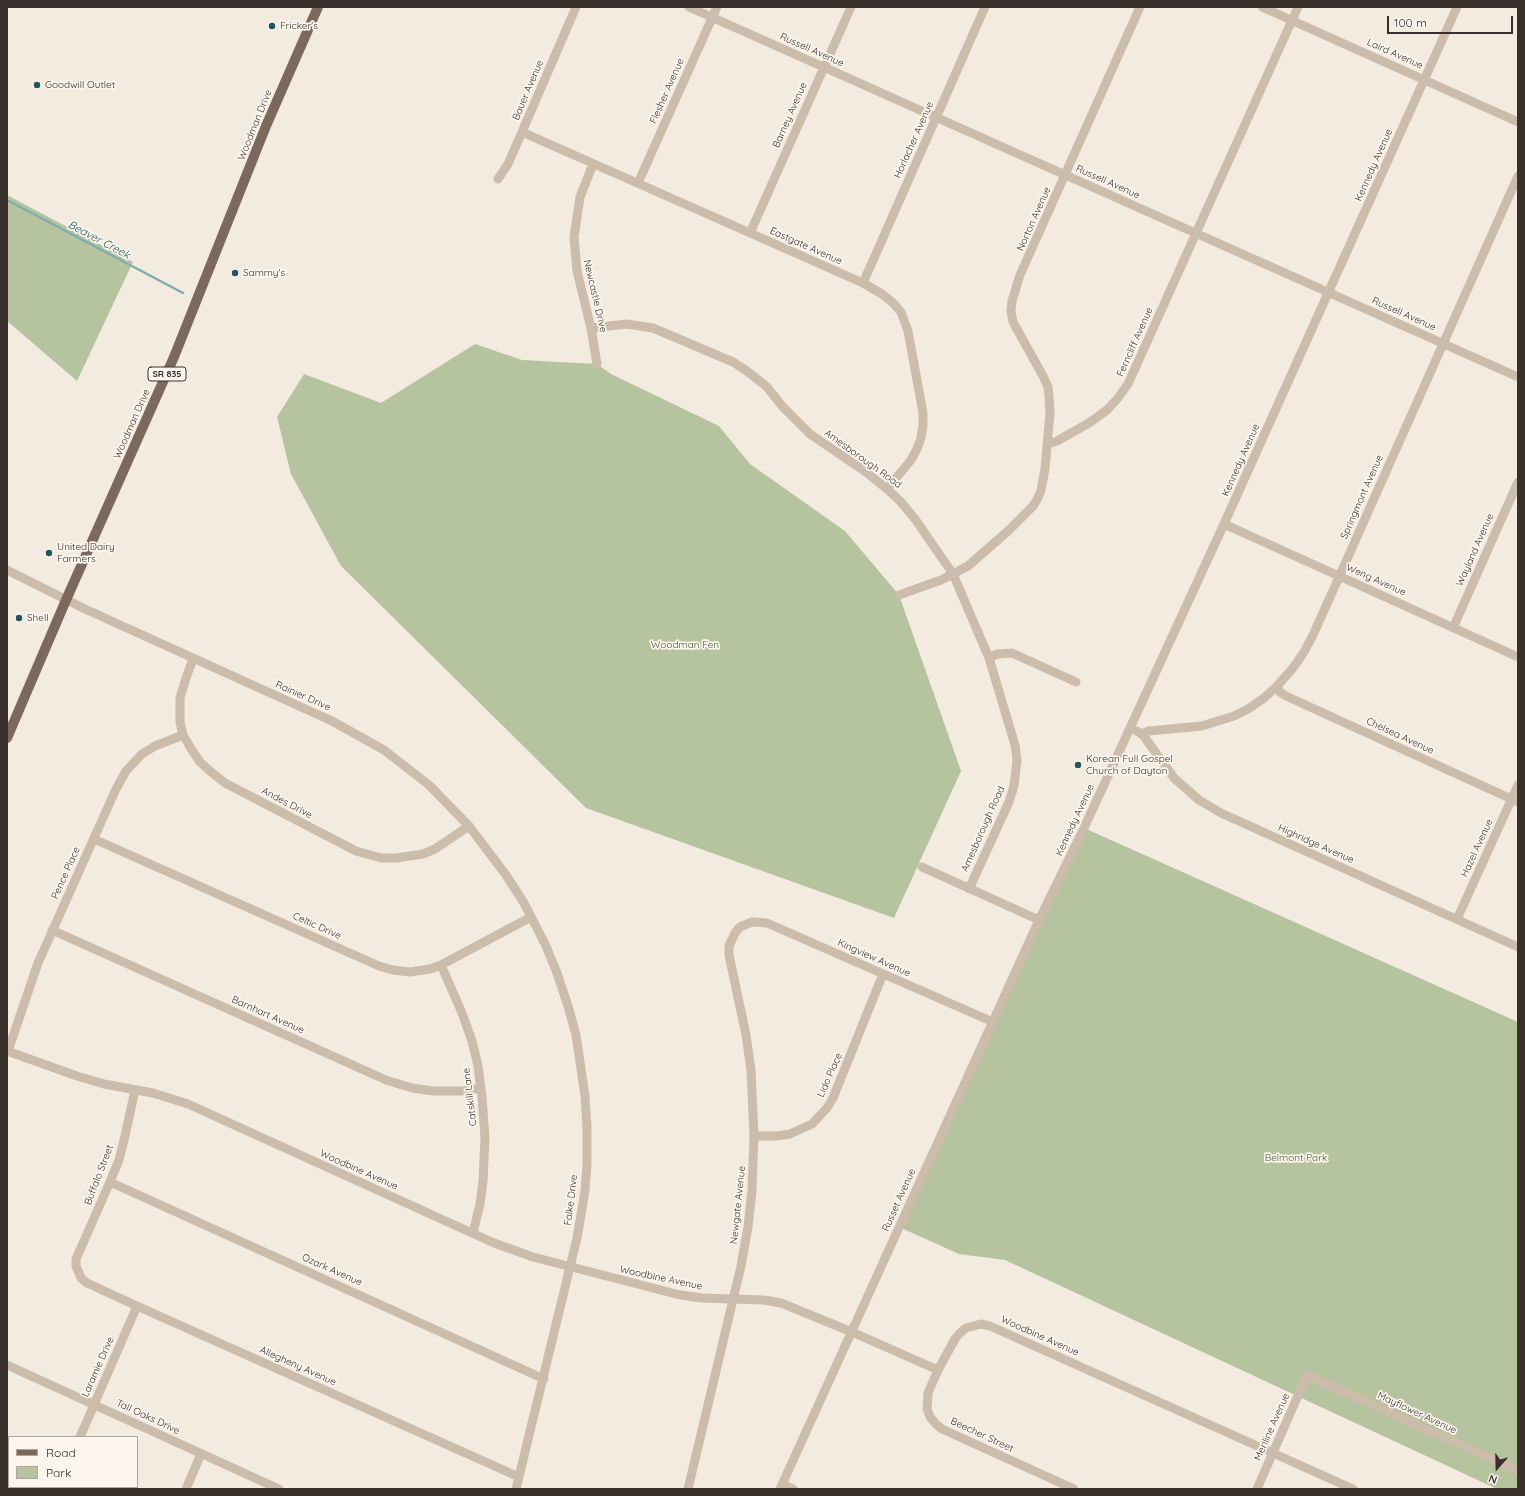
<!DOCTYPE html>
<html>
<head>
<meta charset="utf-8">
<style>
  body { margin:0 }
  #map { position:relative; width:1525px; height:1496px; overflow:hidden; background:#f4ebe0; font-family:Quicksand,sans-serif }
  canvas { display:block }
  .frame { position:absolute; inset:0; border:8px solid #3a302b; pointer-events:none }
  .legend { position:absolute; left:8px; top:1436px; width:130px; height:52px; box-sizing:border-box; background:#fbf5ed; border:1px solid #aea69f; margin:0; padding:5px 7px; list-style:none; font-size:12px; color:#3a302b }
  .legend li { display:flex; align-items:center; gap:8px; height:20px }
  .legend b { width:20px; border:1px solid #aea69f }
  .north { position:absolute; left:1477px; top:1448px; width:40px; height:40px; -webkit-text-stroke:3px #fbf5ed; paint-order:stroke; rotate:200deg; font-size:11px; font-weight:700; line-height:16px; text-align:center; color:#3a302b }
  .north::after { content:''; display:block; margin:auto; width:14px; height:18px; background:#3a302b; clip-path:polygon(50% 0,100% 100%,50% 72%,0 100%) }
  .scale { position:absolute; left:1387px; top:16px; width:126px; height:18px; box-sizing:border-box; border:2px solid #3a302b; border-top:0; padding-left:5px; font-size:12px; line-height:14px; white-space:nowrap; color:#3a302b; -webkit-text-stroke:3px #fbf5ed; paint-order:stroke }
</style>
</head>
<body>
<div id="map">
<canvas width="1525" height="1496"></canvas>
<div class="frame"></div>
<ul class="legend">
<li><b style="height:5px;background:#7c685c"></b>Road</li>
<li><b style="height:11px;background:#b6c39f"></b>Park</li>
</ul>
<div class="north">N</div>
<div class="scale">100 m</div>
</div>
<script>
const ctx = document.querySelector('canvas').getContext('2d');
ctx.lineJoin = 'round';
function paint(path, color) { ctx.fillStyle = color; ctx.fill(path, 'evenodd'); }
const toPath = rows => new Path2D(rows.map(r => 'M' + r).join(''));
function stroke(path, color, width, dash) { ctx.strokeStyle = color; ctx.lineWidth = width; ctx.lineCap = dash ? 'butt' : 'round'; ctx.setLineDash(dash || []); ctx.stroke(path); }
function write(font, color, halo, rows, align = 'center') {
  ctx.font = font + ' Quicksand,sans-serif'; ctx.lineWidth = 3.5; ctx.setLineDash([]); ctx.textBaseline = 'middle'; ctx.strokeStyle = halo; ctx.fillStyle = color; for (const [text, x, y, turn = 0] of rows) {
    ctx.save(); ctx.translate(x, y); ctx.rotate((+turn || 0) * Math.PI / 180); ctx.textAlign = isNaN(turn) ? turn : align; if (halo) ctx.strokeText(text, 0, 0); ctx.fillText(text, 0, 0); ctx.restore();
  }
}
const green = toPath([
  [7,195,133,262,77,381,7,321],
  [475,344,522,360,597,364,611,374,719,426,750,464,845,531,899,595,961,771,894,918,586,808,341,566,291,474,277,417,304,374,381,403],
  [1084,828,1518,1022,1518,1489,1497,1489,1005,1260,959,1254,899,1227]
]);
const stream = toPath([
  [7,200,183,293]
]);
const street = toPath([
  [689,7,1518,377],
  [1262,7,1518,122],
  [522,132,863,283,882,294,892,302,901,312,908,331,923,413,923,425,921,438,917,449,911,460,887,489],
  [593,164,580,197,574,237,577,271,591,328,597,364],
  [498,179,508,164,522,132,576,7],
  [638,183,717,7],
  [750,233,851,7],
  [863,283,985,7],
  [591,328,627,324,653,328,733,362,747,371,767,387,782,406,810,434,866,472,887,489,900,501,915,519,953,574,989,658,1015,745,1017,760,1014,786,1009,802,969,889],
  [1047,444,1057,441,1089,423,1107,410,1118,398,1128,384,1298,7],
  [1224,524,1518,657],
  [7,570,85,609,332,721,384,750,429,785,469,826,506,875,524,903,546,946,557,973,568,1006,576,1035,585,1096,587,1127,587,1164,585,1191,577,1238,516,1489],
  [899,595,941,580,968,566,1008,531,1033,506,1038,498,1041,490,1045,469,1050,413,1049,397,1048,387,1043,376,1013,322,1011,311,1012,301,1020,275,1140,7],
  [1453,628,1518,482],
  [989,658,997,654,1012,653,1076,682],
  [193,659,186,678,180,698,180,722,183,735,192,750,200,762,211,772,225,783,356,851,381,858,396,858,423,854,435,849,469,826],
  [1277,686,1280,692,1286,696,1518,802],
  [1137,731,1143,735,1174,778,1199,800,1221,813,1518,947],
  [1141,734,1149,731,1202,726,1234,716,1248,709,1264,698,1277,686,1293,668,1304,652,1314,633,1518,176],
  [94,839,379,966,393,970,410,972,430,969,441,965,531,917],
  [922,867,1039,920],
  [1457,919,1518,785],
  [52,930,386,1080,412,1088,433,1091,464,1091,481,1088],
  [441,965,462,1013,472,1041,478,1066,482,1097,485,1138,483,1181,480,1204,473,1233],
  [7,1051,77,1076,104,1084,153,1093,188,1104,494,1243,533,1257,680,1295,702,1298,764,1300,781,1303,852,1332,938,1370],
  [8,1051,38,963,116,789,126,771,142,754,155,746,183,735],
  [135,1090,125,1136,119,1160,110,1182,76,1259,76,1266,81,1278,87,1283,137,1306,519,1477],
  [754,1136,777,1136,790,1134,812,1124,827,1108,833,1098,883,974],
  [110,1182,544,1379],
  [7,1365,279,1489],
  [80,1437,137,1306],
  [782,1484,793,1489],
  [62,1489,63,1487],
  [186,1489,201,1454],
  [688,1489,741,1266,748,1227,752,1191,754,1136,751,1070,746,1035,729,955,729,946,735,933,740,927,752,922,767,923,993,1022],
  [780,1489,1039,920,1084,828,1224,524,1457,7],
  [1074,1489,942,1429,936,1424,930,1417,927,1409,928,1393,938,1370,955,1339,959,1334,966,1328,981,1324,990,1326,1353,1489],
  [1257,1489,1307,1375,1518,1471]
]);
const primary = toPath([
  [7,738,66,600,174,357,266,126,318,7]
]);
const markers = [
  [272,26,4,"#1f575d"],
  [37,85,4,"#1f575d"],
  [235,273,4,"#1f575d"],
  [49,553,4,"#1f575d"],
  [19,618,4,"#1f575d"],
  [1078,765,4,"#1f575d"]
];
const shields = [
  [167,374,38]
];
const shieldNames = [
  ["SR 835",167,374]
];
const poiNames = [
  ["Fricker's",280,26],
  ["Goodwill Outlet",45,85],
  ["Sammy's",243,273],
  ["United Dairy",57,547],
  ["Farmers",57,559],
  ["Shell",27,618],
  ["Korean Full Gospel",1086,759],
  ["Church of Dayton",1086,771]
];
const streetNames = [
  ["Russell Avenue",812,50,24],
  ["Laird Avenue",1395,54,24],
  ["Bauer Avenue",528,90,-67],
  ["Flesher Avenue",667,91,-66],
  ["Barney Avenue",790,115,-66],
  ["Woodman Drive",255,125,-68],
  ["Horlacher Avenue",914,140,-66],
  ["Kennedy Avenue",1374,165,-66],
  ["Russell Avenue",1108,182,24],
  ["Norton Avenue",1034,219,-66],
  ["Eastgate Avenue",806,246,24],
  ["Newcastle Drive",595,296,77],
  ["Russell Avenue",1404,314,24],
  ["Ferncliff Avenue",1135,342,-66],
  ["Woodman Drive",132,424,-66],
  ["Amesborough Road",863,459,36],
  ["Kennedy Avenue",1241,460,-66],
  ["Springmont Avenue",1362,497,-66],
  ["Wayland Avenue",1475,550,-66],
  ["Weng Avenue",1376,580,24],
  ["Rainier Drive",303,696,24],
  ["Chelsea Avenue",1400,736,25],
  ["Andes Drive",287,803,28],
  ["Kennedy Avenue",1075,820,-65],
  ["Amesborough Road",983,829,-66],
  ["Highridge Avenue",1316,844,24],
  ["Hazel Avenue",1477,848,-65],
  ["Pence Place",66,873,-66],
  ["Celtic Drive",317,926,24],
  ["Kingview Avenue",874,958,24],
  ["Barnhart Avenue",268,1015,24],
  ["Lido Place",830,1075,-66],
  ["Catskill Lane",470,1097,-97],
  ["Woodbine Avenue",359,1170,24],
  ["Buffalo Street",99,1175,-69],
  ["Falke Drive",571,1200,-83],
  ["Russet Avenue",899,1200,-66],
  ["Newgate Avenue",738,1205,-84],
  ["Ozark Avenue",332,1270,24],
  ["Woodbine Avenue",661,1278,12],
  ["Woodbine Avenue",1040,1336,24],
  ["Allegheny Avenue",298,1366,24],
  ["Laramie Drive",98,1367,-66],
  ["Mayflower Avenue",1417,1413,25],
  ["Tall Oaks Drive",148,1417,25],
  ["Meriline Avenue",1272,1427,-66],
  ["Beecher Street",982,1435,25]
];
const parkNames = [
  ["Woodman Fen",685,645],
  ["Belmont Park",1296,1158]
];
const waterNames = [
  ["Beaver Creek",99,240,28]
];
paint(green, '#b6c39f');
stroke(stream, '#7faeb1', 2.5);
stroke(street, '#ccbcab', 9);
stroke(primary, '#7c685c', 10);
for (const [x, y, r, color] of markers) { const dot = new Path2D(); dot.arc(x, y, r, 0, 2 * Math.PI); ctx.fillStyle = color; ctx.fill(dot); stroke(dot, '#fbf5ed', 1.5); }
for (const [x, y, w] of shields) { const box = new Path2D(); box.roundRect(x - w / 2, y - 7, w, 14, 3); ctx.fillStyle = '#fbf5ed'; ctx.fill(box); stroke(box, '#3a302b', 1); }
write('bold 9px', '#3a302b', null, shieldNames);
write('10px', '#3a302b', '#fbf5ed', poiNames, 'left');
write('10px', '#3a302b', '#fbf5ed', streetNames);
write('10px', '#48592e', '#fbf5ed', parkNames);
write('italic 11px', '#1f575d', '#fbf5ed', waterNames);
</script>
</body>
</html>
